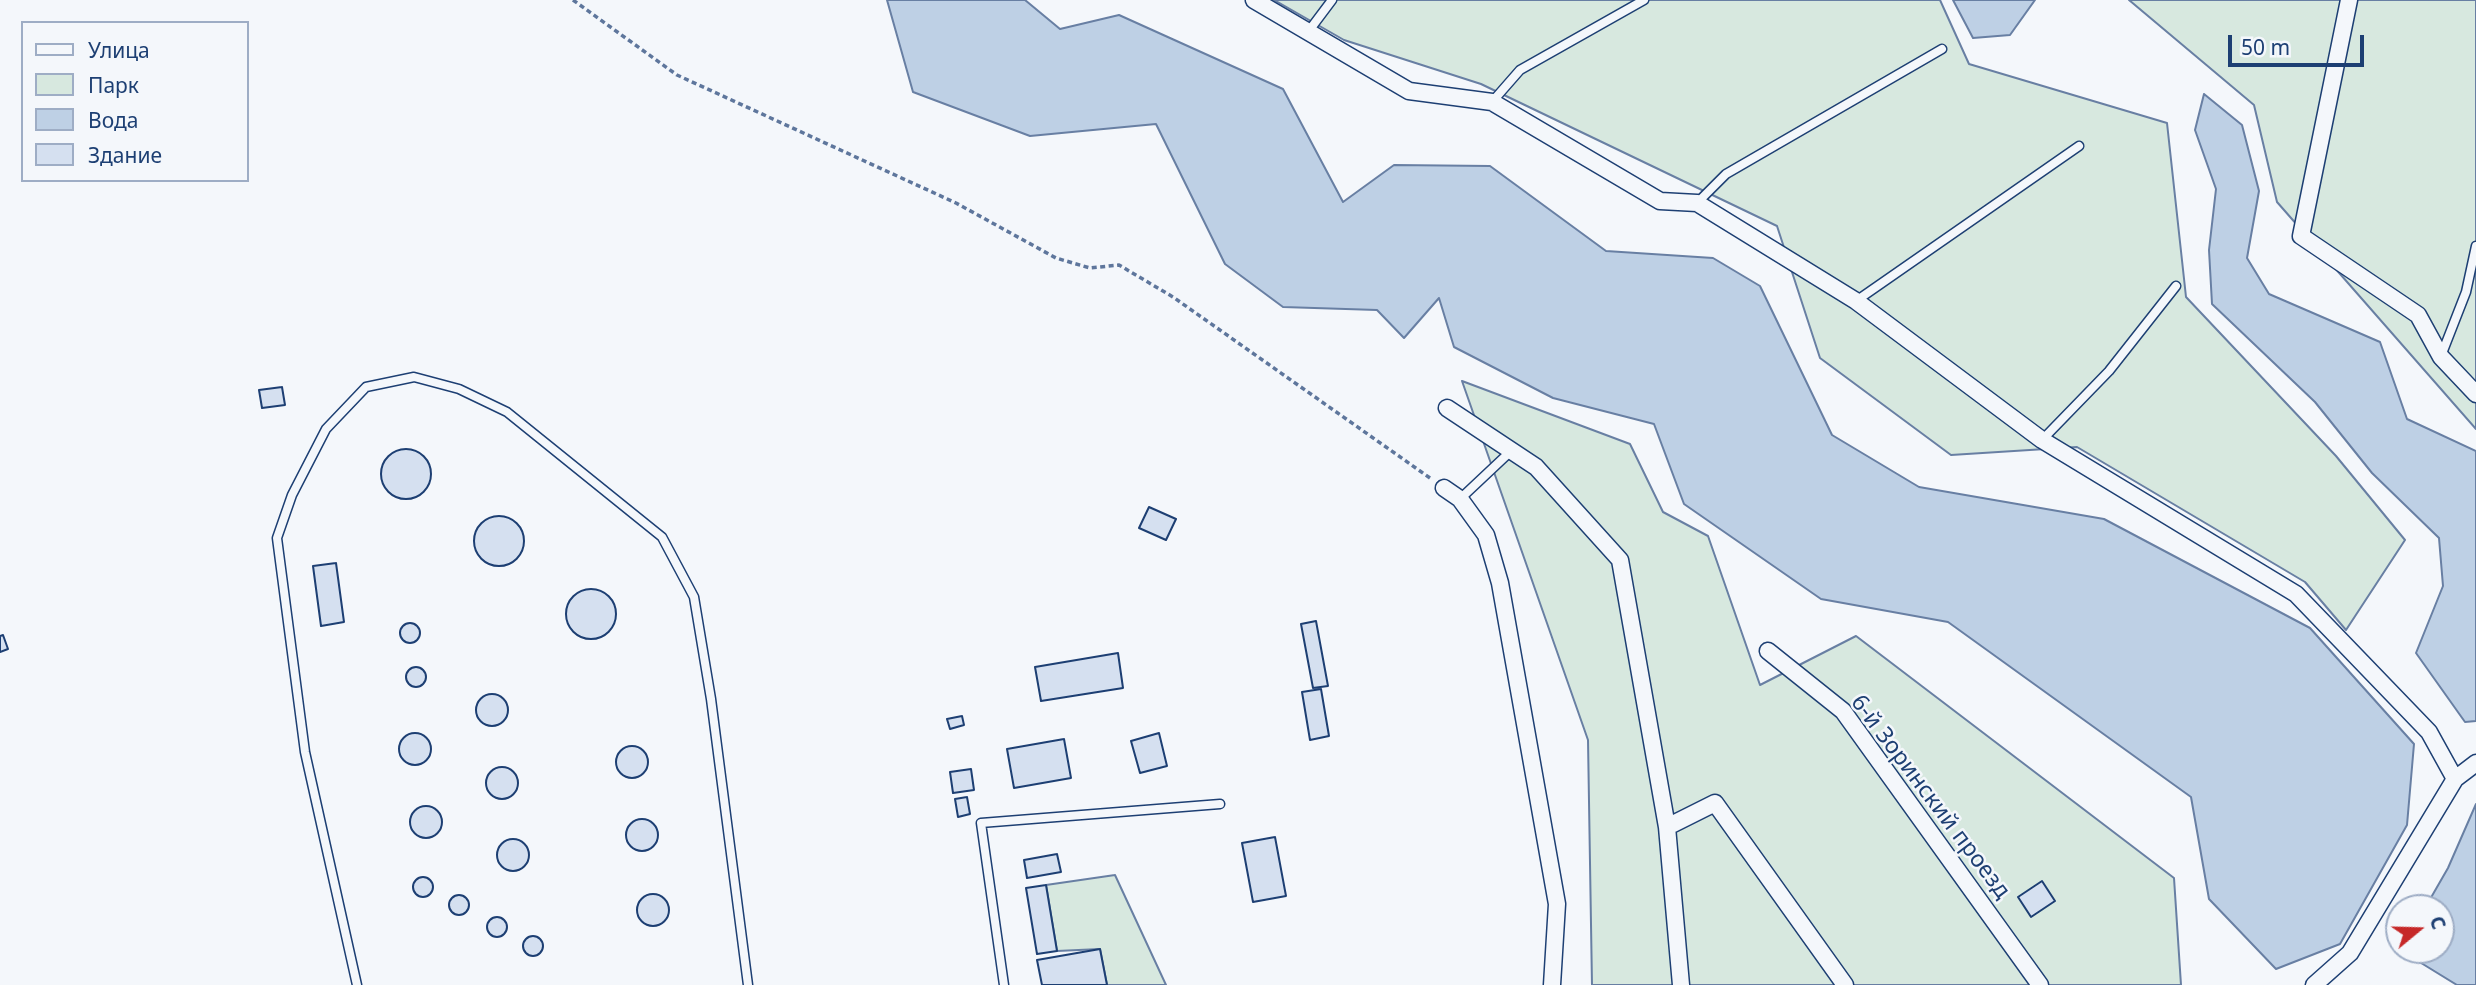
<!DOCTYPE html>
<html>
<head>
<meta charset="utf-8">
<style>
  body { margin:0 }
  #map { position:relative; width:2476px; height:985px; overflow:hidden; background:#f4f7fb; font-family:"Noto Sans",sans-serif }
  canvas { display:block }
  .legend { position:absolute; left:21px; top:21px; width:228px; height:161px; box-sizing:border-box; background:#f4f7fb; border:2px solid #9eadc5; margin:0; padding:9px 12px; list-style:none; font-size:21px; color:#1d3f73 }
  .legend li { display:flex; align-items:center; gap:14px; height:35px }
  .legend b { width:35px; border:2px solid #9eadc5 }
  .north { position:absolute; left:2385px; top:894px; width:70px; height:70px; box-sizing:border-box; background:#f4f7fb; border:2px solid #9eadc5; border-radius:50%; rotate:71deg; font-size:19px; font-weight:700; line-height:28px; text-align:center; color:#1d3f73 }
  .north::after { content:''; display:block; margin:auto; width:24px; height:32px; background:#c62828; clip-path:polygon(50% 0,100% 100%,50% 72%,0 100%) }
  .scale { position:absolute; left:2228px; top:35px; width:136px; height:32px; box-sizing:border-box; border:4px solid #1d3f73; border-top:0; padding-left:9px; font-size:21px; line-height:24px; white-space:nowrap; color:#1d3f73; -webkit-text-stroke:5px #f4f7fb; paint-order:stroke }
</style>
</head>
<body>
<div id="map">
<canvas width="2476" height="985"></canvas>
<ul class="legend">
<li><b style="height:9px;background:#f4f7fb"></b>Улица</li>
<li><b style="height:19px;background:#d7e8df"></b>Парк</li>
<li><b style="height:19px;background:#bed0e5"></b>Вода</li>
<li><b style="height:19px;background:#d5e0f0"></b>Здание</li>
</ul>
<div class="north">С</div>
<div class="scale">50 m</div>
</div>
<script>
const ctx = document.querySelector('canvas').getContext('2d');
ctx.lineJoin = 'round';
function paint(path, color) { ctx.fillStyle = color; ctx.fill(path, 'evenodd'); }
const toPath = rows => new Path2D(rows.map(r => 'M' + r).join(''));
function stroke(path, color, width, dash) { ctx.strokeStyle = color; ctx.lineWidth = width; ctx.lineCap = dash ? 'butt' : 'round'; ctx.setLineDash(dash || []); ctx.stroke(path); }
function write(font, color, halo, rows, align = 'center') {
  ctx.font = font + ' "Noto Sans",sans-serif'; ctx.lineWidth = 5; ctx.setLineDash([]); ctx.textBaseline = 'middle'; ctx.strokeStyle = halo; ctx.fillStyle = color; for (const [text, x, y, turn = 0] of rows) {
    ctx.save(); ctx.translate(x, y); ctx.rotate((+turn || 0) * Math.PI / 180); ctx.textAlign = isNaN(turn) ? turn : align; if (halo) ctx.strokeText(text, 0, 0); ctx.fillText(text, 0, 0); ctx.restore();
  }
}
const green = toPath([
  [1274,0,1940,0,1969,64,2167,123,2186,297,2336,456,2405,540,2346,630,2305,582,2077,447,1951,455,1820,358,1777,226,1481,84,1344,40,1274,0],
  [2129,0,2476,0,2476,429,2277,202,2254,105,2129,0],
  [1462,381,1630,444,1663,512,1708,536,1760,685,1856,636,2174,878,2181,985,1592,985,1588,740,1462,381],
  [1115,875,1166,985,1107,985,1100,949,1057,951,1046,885,1115,875]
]);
const water = toPath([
  [887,0,1025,0,1060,29,1119,15,1283,89,1343,202,1394,165,1490,166,1606,251,1713,258,1760,286,1832,435,1919,487,2104,519,2310,628,2414,744,2407,825,2340,944,2276,969,2209,899,2191,797,1948,622,1821,599,1684,504,1654,424,1553,398,1454,347,1439,298,1404,338,1377,310,1283,307,1225,264,1156,124,1030,136,913,92,887,0],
  [1953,0,2035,0,2010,35,1973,38,1953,0],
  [2204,94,2242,125,2259,191,2247,258,2269,294,2380,342,2407,419,2476,451,2476,721,2465,722,2416,653,2443,586,2439,538,2372,473,2315,402,2212,304,2209,250,2216,189,2195,130,2204,94],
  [2476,804,2476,985,2457,985,2400,950,2441,950,2441,908,2425,908,2448,868,2476,804]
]);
const building = toPath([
  [282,387,285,405,262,408,259,390,282,387],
  '381 474a25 25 0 1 1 50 0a25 25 0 1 1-50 0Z',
  [1149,507,1176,519,1166,540,1139,528,1149,507],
  '474 541a25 25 0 1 1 50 0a25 25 0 1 1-50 0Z',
  [336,563,344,622,321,626,313,566,336,563],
  '566 614a25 25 0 1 1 50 0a25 25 0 1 1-50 0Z',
  [1316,621,1328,686,1313,688,1301,624,1316,621],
  '400 633a10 10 0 1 1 20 0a10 10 0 1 1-20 0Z',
  [3,635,8,649,0,652,0,636,3,635],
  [1118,653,1123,688,1041,701,1035,667,1118,653],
  '406 677a10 10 0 1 1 20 0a10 10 0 1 1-20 0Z',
  [1321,689,1329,736,1310,740,1302,692,1321,689],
  '476 710a16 16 0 1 1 32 0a16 16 0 1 1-32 0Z',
  [962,716,964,725,950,729,947,719,962,716],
  '399 749a16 16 0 1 1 32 0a16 16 0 1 1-32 0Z',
  [1159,733,1167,766,1140,773,1131,741,1159,733],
  [1064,739,1071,778,1014,788,1007,749,1064,739],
  '616 762a16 16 0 1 1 32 0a16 16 0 1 1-32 0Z',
  '486 783a16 16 0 1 1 32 0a16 16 0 1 1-32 0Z',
  [971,769,974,790,953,793,950,772,971,769],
  [967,797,970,814,958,817,955,799,967,797],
  '410 822a16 16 0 1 1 32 0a16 16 0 1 1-32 0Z',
  '626 835a16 16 0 1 1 32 0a16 16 0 1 1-32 0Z',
  [1275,837,1286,896,1253,902,1242,843,1275,837],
  '497 855a16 16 0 1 1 32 0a16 16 0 1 1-32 0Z',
  [1057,854,1061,872,1027,878,1024,860,1057,854],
  '413 887a10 10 0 1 1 20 0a10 10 0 1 1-20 0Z',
  [2042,881,2055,901,2031,917,2018,897,2042,881],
  [1046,885,1057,951,1037,954,1026,888,1046,885],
  '637 910a16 16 0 1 1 32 0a16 16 0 1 1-32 0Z',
  '449 905a10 10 0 1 1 20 0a10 10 0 1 1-20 0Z',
  '487 927a10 10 0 1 1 20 0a10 10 0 1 1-20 0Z',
  '523 946a10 10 0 1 1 20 0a10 10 0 1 1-20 0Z',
  [1100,949,1107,985,1042,985,1037,960,1100,949]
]);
const path = toPath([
  [573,0,677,75,956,203,1056,258,1090,268,1119,265,1173,297,1430,478]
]);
const service = toPath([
  [1308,32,1332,0],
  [1492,102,1520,70,1644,0],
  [1697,203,1726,174,1942,49],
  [1856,301,2079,146],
  [2441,356,2466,292,2476,246],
  [2042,440,2109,371,2176,286],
  [1460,499,1511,451],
  [357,985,305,752,277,538,292,495,326,429,366,387,414,377,459,389,507,412,662,537,694,597,711,699,748,985],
  [1004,985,981,823,1220,804]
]);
const minor = toPath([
  [1254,0,1409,91,1492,102,1660,201,1697,203,1856,301,2042,440,2296,594,2429,732,2455,779],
  [2349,0,2301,236,2418,315,2441,357,2476,394],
  [1447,408,1536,467,1620,560,1667,827,1681,985],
  [1444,488,1460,499,1486,535,1500,583,1557,904,1552,985],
  [1768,651,1843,711,2040,985],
  [1667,827,1715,803,1845,985],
  [2314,985,2350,953,2455,779,2476,763]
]);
const streetNames = [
  ["6-й Зоринский проезд",1930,797,53]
];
paint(green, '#d7e8df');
stroke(green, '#687fa3', 2);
paint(water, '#bed0e5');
stroke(water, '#687fa3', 2);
paint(building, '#d5e0f0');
stroke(building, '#1d3f73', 2);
stroke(service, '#1d3f73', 11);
stroke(minor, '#1d3f73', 19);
stroke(path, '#5e769c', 3.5, [5, 3.5]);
stroke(service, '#f4f7fb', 8);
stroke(minor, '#f4f7fb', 16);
write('23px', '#1d3f73', '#f4f7fb', streetNames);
</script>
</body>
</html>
